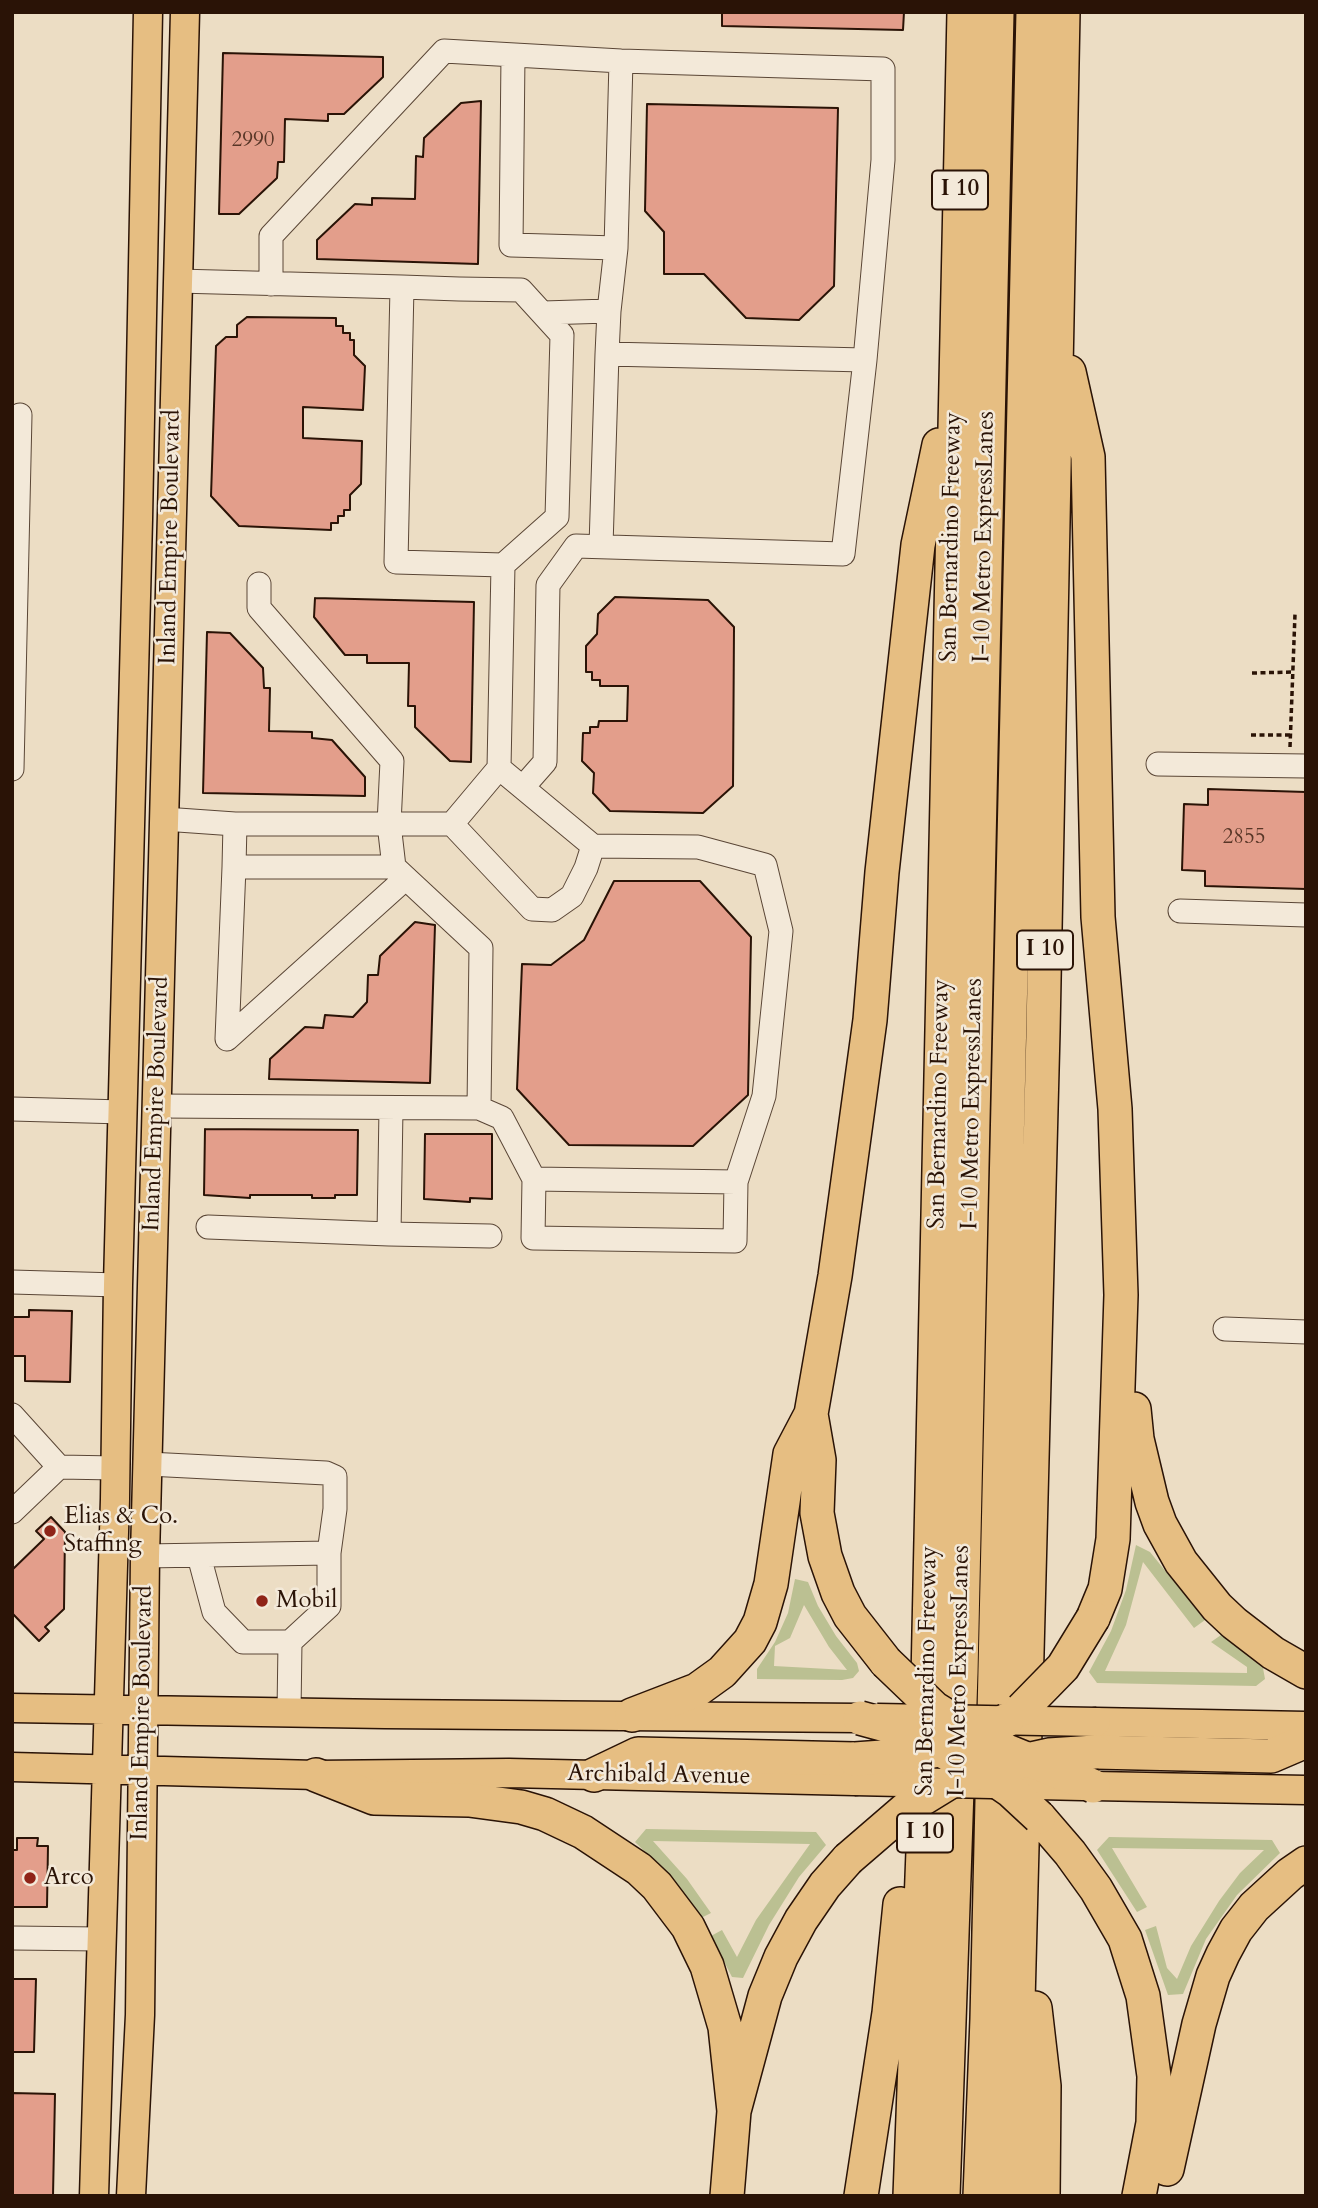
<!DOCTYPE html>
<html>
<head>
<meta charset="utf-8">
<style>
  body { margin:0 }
  #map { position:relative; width:1318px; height:2208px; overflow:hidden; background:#ecddc4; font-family:Cardo,serif }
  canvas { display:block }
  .frame { position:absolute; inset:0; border:14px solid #2a1306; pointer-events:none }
</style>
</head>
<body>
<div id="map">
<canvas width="1318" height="2208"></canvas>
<div class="frame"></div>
</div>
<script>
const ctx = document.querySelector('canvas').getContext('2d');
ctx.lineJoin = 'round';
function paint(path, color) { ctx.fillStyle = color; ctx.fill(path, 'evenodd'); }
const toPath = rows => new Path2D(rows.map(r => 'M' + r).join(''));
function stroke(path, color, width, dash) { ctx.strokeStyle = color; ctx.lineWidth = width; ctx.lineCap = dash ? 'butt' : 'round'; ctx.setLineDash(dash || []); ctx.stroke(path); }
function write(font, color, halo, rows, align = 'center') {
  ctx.font = font + ' Cardo,serif'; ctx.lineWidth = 5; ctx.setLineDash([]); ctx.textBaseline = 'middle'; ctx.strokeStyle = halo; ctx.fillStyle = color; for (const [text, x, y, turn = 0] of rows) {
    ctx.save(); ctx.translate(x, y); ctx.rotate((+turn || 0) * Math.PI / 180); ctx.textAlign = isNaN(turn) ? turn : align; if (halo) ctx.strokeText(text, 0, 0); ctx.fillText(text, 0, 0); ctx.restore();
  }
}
const green = toPath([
  [1136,1545,1150,1552,1205,1620,1194,1628,1143,1562,1126,1625,1105,1671,1247,1673,1247,1667,1211,1642,1221,1635,1263,1668,1265,1679,1256,1686,1097,1683,1089,1672,1111,1631,1126,1590],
  [795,1579,808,1582,818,1606,836,1636,857,1663,859,1671,853,1678,842,1680,757,1679,757,1669,775,1642,788,1613],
  [804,1605,829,1647,847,1670,774,1666,775,1646,790,1638],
  [646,1829,816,1832,826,1845,799,1877,769,1925,743,1978,732,1977,711,1936,722,1930,737,1957,756,1920,810,1844,653,1841,687,1879,711,1913,701,1918,674,1880,635,1842],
  [1109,1837,1272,1840,1280,1853,1237,1895,1206,1939,1183,1994,1168,1995,1145,1930,1156,1926,1167,1968,1177,1979,1191,1946,1219,1901,1240,1873,1264,1850,1112,1848,1147,1907,1137,1912,1097,1850]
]);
const building = toPath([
  [722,12,904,12,903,30,722,26,722,12],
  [223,53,383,57,383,77,344,114,328,114,328,121,285,119,284,162,278,162,277,178,239,214,219,214,223,53],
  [481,101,478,264,317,259,317,240,355,204,372,205,372,198,415,199,416,156,423,157,424,138,461,103,481,101],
  [647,104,838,108,834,286,799,320,746,318,704,274,664,274,664,232,645,211,647,104],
  [247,317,336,318,336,326,343,326,343,333,350,333,350,340,354,340,354,355,365,366,363,410,303,407,303,438,362,441,361,484,350,495,350,510,344,510,344,516,338,516,338,523,331,523,331,530,239,526,211,496,216,346,226,337,237,337,237,325,247,317],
  [615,597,708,600,734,627,733,786,703,813,610,811,593,793,594,773,582,761,583,733,590,733,590,727,598,727,599,721,627,721,628,686,600,686,600,680,592,680,592,672,586,672,586,646,597,634,598,614,615,597],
  [315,598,474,602,471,762,450,761,415,727,415,706,408,706,409,663,367,663,367,655,345,655,314,617,315,598],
  [207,632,230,633,263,668,264,688,270,688,269,731,312,732,312,738,332,740,365,777,365,796,203,793,207,632],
  [1208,789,1306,792,1306,889,1205,886,1205,871,1182,870,1184,804,1208,805,1208,789],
  [614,881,700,881,751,937,748,1095,693,1146,569,1145,517,1089,522,964,551,965,584,940,614,881],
  [415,922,435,925,430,1083,269,1079,270,1059,305,1027,323,1028,325,1015,353,1017,367,1002,368,975,378,975,380,956,415,922],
  [205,1129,358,1130,357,1195,335,1195,335,1198,312,1198,312,1195,250,1195,250,1198,204,1195,205,1129],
  [425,1134,492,1134,492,1199,470,1198,470,1202,424,1199,425,1134],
  [29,1310,72,1311,70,1382,25,1381,25,1356,12,1356,12,1317,29,1317,29,1310],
  [51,1517,65,1532,64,1609,45,1627,49,1631,39,1641,12,1613,12,1570,44,1539,36,1531,51,1517],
  [17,1838,38,1838,37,1846,48,1846,47,1907,12,1907,12,1850,17,1850,17,1838],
  [12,1979,36,1979,34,2052,12,2052,12,1979],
  [12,2093,55,2094,53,2196,12,2196,12,2093]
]);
const path = toPath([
  [1252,673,1293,672],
  [1251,735,1290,735],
  [1290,747,1295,614]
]);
const minor = toPath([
  [513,55,511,245,616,248],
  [178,281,402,287,459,289,521,290,562,335,557,517,503,565,396,562,402,287],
  [271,284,271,236,444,51,621,61,883,69,883,160,865,360],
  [543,313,609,311],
  [607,354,609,311,616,248,621,61],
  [259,584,259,608,392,761,389,824,394,867],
  [1158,764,1306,766],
  [499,768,593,846,698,847,765,865,781,931,764,1096,736,1182],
  [12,769,20,415],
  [523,787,545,762,548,585,576,546,843,554,865,360,607,354,601,546],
  [164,819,235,824,452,824,532,909,552,910,572,896,586,868,593,846],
  [452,824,499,768,503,565],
  [234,867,235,824],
  [406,878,227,1039,234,867,394,867,481,948,479,1108,502,1118,534,1179],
  [1180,911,1306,915],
  [157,1106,479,1108],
  [12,1109,123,1112],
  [534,1179,736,1182,735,1241,533,1238,534,1179],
  [208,1227,389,1234,391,1108],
  [389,1234,490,1236],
  [12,1282,118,1285],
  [1225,1329,1306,1332],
  [12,1415,59,1467],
  [148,1464,326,1473,335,1477,335,1509,329,1553],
  [12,1512,59,1467,116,1468],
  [145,1556,329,1553,329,1606,290,1642,289,1712],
  [199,1556,214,1612,243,1642,290,1642],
  [12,1938,100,1939]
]);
const major = toPath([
  [12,1708,385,1714,860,1718],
  [1096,1722,1306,1726],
  [12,1767,316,1775,509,1773,855,1781],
  [1093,1786,1306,1790],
  [94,2196,115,1499,118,1285,138,520,148,12],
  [131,2196,140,2015,145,1556,185,12]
]);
const highway = toPath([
  [1069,372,1088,457,1098,917,1115,1109,1121,1295,1113,1539,1105,1589,1093,1618],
  [1134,1409,1137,1439,1152,1502,1160,1524,1181,1562,1217,1607,1234,1623,1273,1653,1306,1672],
  [811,1414,819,1460,817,1513,825,1556,838,1593,850,1616,886,1662],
  [632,1715,697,1690,722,1672,750,1641,760,1622,771,1584,790,1454,811,1414,835,1276,870,1020,882,872,918,545,939,445],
  [927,1724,964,12],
  [1095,1752,1271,1756,1306,1741],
  [316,1775,374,1798,469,1800,521,1807,545,1814,583,1832,639,1869,657,1886,688,1927,707,1966,725,2027,734,2111],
  [594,1775,638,1754,855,1759],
  [1039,1817,1070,1853,1096,1889,1125,1939,1143,1996,1154,2076,1153,2123,1139,2196],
  [1035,2008,1044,2086,1043,2196],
  [1167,2169,1199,2024,1213,1976,1223,1954,1236,1930,1254,1907,1290,1874,1306,1863],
  [727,2196,734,2111,765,1996,781,1957,801,1920,825,1885,848,1859],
  [861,2196,889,2013,900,1904],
  [910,2196,926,1771],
  [943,2196,961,1673,997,12],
  [980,2196,987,2019,1033,12],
  [1013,2196,1043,1031,1063,12]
]);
const majorBridge = toPath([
  [877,1718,1096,1722],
  [855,1781,1083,1786]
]);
const highwayBridge = toPath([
  [886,1662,934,1708,997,1747,1093,1786],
  [1022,1709,1063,1667,1093,1618],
  [860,1718,897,1728,982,1771,1011,1791,1039,1817],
  [855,1759,910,1755,939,1750,968,1740,1007,1720],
  [848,1859,906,1809,950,1782,995,1767,1049,1755,1095,1752]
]);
const markers = [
  [50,1531,7,"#8f2418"],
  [262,1601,7,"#8f2418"],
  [30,1878,7,"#8f2418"]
];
const numberNames = [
  ["2990",253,141],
  ["2855",1244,838]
];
const shields = [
  [960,190,56],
  [1045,950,56],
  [925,1833,56]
];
const shieldNames = [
  ["I 10",960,190],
  ["I 10",1045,950],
  ["I 10",925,1833]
];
const streetNames = [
  ["Inland Empire Boulevard",171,537,-89],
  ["San Bernardino Freeway",952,537,-89],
  ["I-10 Metro ExpressLanes",985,537,-89],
  ["Inland Empire Boulevard",157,1104,-88],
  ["San Bernardino Freeway",940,1104,-89],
  ["I-10 Metro ExpressLanes",973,1104,-89],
  ["San Bernardino Freeway",928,1671,-89],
  ["I-10 Metro ExpressLanes",960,1671,-89],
  ["Inland Empire Boulevard",143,1713,-89],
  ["Archibald Avenue",659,1776,1]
];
const poiNames = [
  ["Elias & Co.",64,1517],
  ["Staffing",64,1545],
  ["Mobil",276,1601],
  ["Arco",44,1878]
];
paint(green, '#bbc092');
paint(building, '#e39e8b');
stroke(building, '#2a1306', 2);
stroke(minor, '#5a4636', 25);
stroke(major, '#2a1306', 31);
stroke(highway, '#2a1306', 36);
stroke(path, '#2a1306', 3.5, [5, 3.5]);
stroke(minor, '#f3e9d9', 23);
stroke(major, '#e6be82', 28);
stroke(highway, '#e6be82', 33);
stroke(majorBridge, '#2a1306', 31, []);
stroke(highwayBridge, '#2a1306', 36, []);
stroke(majorBridge, '#e6be82', 28);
stroke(highwayBridge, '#e6be82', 33);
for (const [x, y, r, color] of markers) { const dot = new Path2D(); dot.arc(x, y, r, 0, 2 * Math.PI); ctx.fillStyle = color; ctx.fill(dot); stroke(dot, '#f3e9d9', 2.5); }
write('21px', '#583627', null, numberNames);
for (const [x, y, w] of shields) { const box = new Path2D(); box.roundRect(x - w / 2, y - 19.5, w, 39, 5); ctx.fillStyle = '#f3e9d9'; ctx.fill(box); stroke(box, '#2a1306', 2); }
write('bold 23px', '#2a1306', null, shieldNames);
write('24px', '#2a1306', '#f3e9d9', streetNames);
write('24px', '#2a1306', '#f3e9d9', poiNames, 'left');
</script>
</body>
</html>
